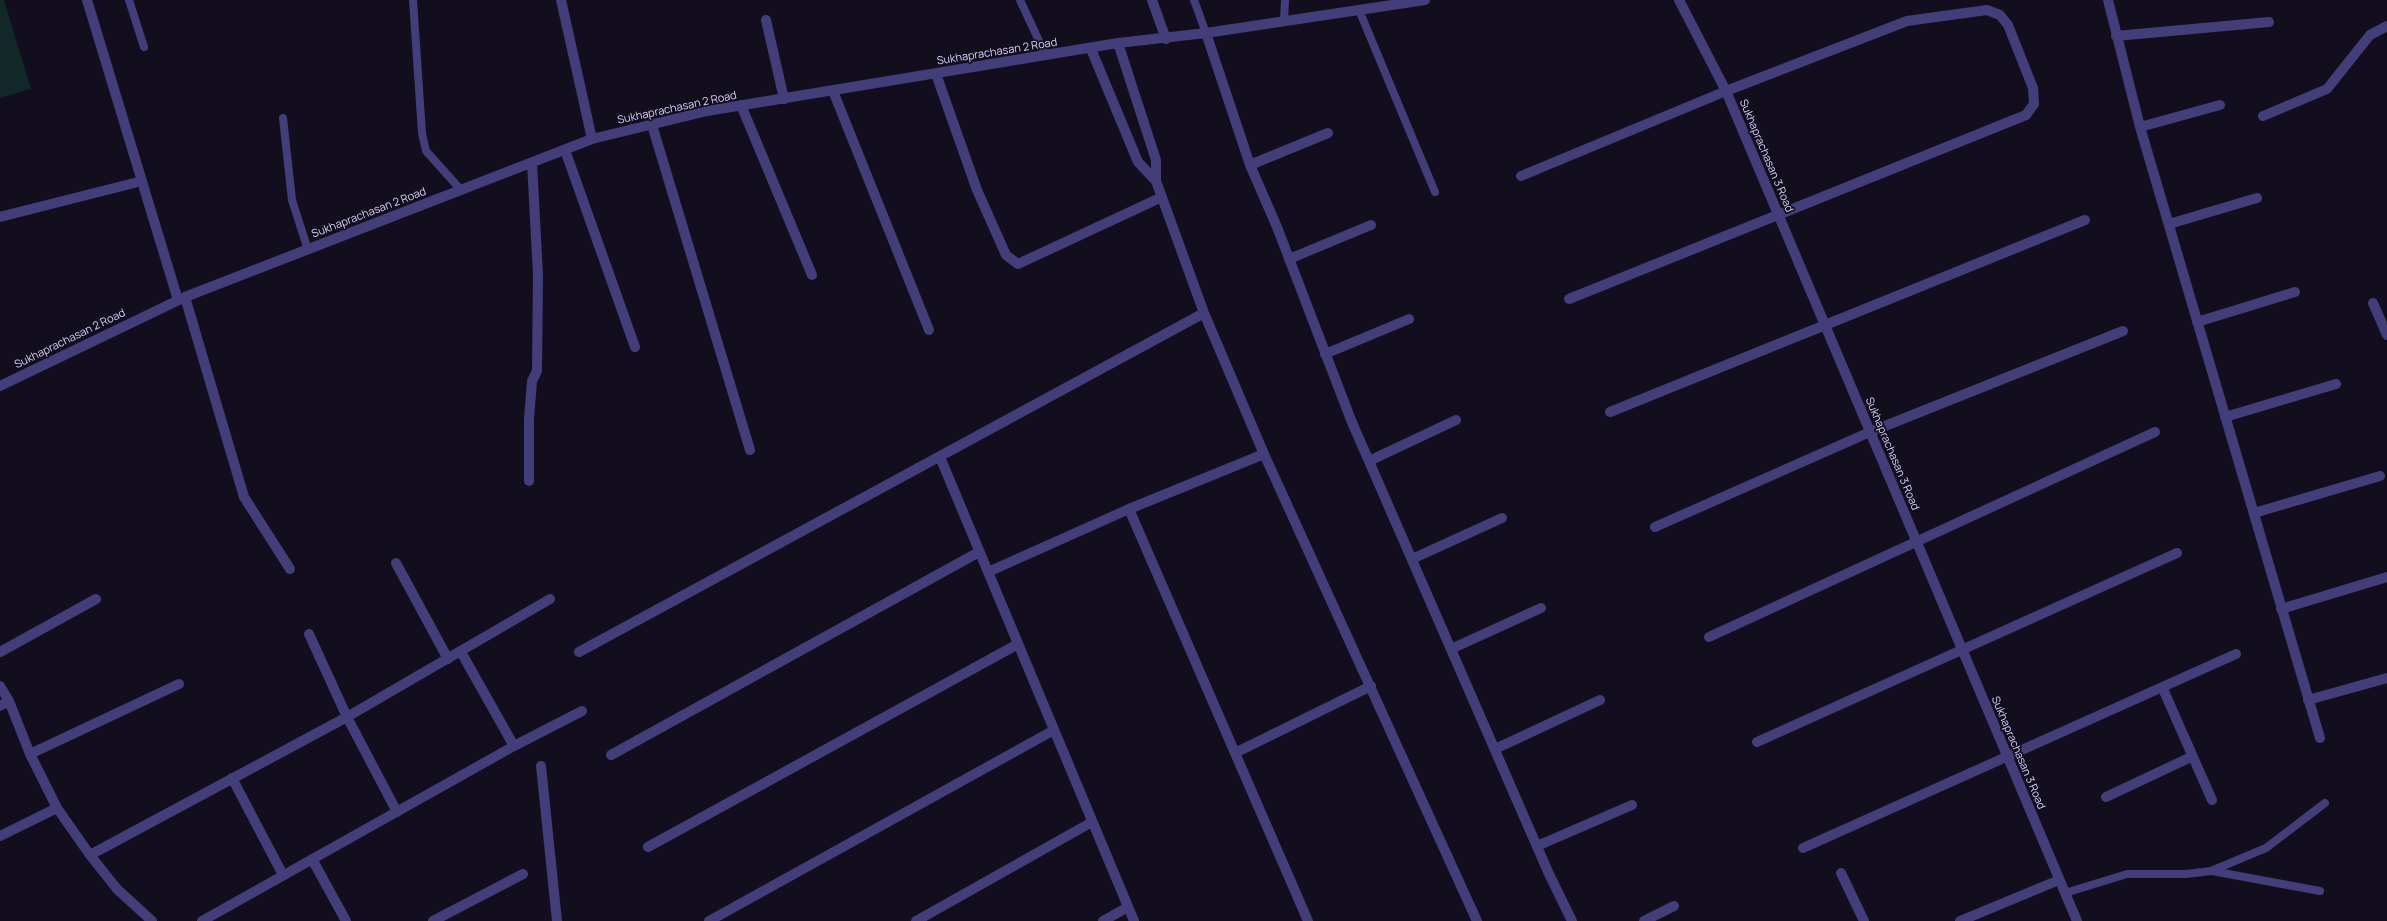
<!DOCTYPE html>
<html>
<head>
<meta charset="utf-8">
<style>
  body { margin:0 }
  canvas { display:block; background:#120e1e }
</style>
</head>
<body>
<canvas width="2387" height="921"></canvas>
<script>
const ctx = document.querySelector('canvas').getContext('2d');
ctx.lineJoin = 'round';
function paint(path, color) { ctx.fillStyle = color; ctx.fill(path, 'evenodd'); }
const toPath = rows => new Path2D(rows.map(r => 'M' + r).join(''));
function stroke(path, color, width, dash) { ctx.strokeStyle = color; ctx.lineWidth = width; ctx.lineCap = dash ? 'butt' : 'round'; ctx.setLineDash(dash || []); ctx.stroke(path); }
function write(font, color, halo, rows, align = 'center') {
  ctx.font = font + ' Manrope,sans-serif'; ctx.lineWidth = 3.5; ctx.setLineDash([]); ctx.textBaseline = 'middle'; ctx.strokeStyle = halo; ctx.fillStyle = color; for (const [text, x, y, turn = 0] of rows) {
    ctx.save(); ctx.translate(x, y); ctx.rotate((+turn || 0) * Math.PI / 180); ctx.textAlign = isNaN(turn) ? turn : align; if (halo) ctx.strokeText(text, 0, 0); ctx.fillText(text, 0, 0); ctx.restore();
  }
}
const green = toPath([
  [0,0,4,0,31,89,0,98]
]);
const service = toPath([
  [129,0,144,47],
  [413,0,422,133,426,151,461,190],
  [1020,0,1046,56],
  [1194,0,1206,33],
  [1359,10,1435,192],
  [1284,21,1285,0],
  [283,118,292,200,308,250],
  [2212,871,2320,891],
  [2065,893,2127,874,2186,874,2211,871,2266,848,2325,803]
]);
const minor = toPath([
  [87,0,178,300],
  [561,0,592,139],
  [1152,0,1166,39],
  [2108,0,2140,127,2320,738],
  [766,20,784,99],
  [1206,33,1250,165,1277,227,1351,420,1549,874,1572,921],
  [2116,36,2269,22],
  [1118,43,1156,160,1156,181,1204,313,1264,454,1477,921],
  [1091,49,1138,162,1156,181],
  [936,74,977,190,1006,255,1018,264,1162,197],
  [833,91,929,330],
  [741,105,812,275],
  [2263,116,2327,89,2370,35,2387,26],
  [652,125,750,450],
  [2140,127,2220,105],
  [565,150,635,347],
  [1250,165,1328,133],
  [1521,176,1726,91,1907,21,1987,10,2000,15,2008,25,2033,88,2034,104,2026,115,1569,299],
  [0,217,142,181],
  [2169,224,2257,198],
  [1289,259,1371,225],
  [185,297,244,497,290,569],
  [2373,303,2387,335],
  [2197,322,2295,292],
  [1325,354,1409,319],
  [1610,412,2085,220],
  [2225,417,2336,384],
  [940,457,1134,921],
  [1369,461,1456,420],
  [529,481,529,419,532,381,537,371,538,275,532,163],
  [1129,509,1308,921],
  [2254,513,2380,476],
  [1655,527,1870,432,2123,331],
  [1412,559,1502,518],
  [396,563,448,659],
  [988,572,1129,509,1264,454],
  [2281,609,2387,577],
  [309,634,347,717,397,812],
  [1709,637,2155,432],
  [1451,649,1541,608],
  [0,652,96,599],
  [461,652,514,746],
  [579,652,1204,313],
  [0,686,9,701,30,754,57,808,90,855,117,889,152,921],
  [2163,689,2212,800],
  [2308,700,2387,678],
  [0,706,9,701],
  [1757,742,2177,553],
  [1495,749,1600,700],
  [1235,753,1371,686],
  [30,754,179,684],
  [611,755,979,552],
  [541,766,557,921],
  [232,778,283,875],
  [2106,797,2191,757],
  [0,836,57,808],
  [1537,846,1632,805],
  [648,847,1018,644],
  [1803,848,2236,654],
  [90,855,347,717,550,599],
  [312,859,346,921],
  [1841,873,1864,921],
  [202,921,514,746,582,711],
  [433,921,523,874],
  [709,921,1054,730],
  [916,921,1092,822],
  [1103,921,1128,907],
  [1644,921,1674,906],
  [1960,921,2059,880]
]);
const tertiary = toPath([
  [1679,0,1726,91,2077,921],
  [0,386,185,297,592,139,707,111,1118,43,1206,33,1425,0]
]);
const streetNames = [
  ["Sukhaprachasan 2 Road",997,52,-9],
  ["Sukhaprachasan 2 Road",677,108,-12],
  ["Sukhaprachasan 3 Road",1766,156,67],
  ["Sukhaprachasan 2 Road",369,213,-21],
  ["Sukhaprachasan 2 Road",70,339,-26],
  ["Sukhaprachasan 3 Road",1892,454,67],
  ["Sukhaprachasan 3 Road",2018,753,67]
];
paint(green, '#122728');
stroke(service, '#433d79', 8);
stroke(minor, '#433d79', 10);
stroke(tertiary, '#433d79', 10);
write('11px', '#d7d0fb', '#120e1e', streetNames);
</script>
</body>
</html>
